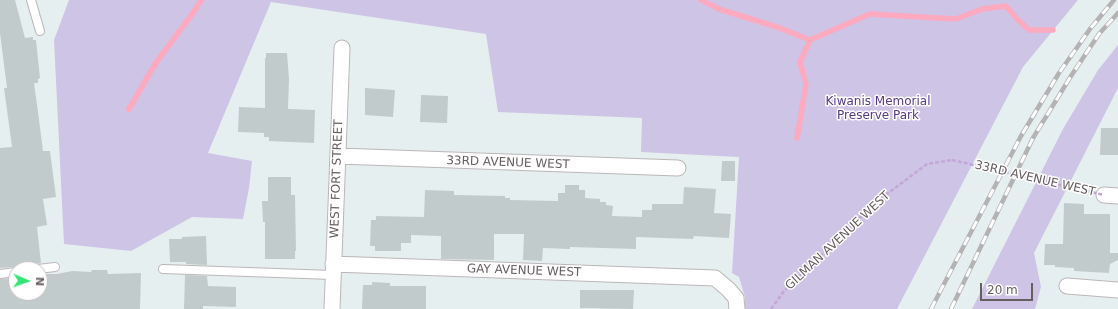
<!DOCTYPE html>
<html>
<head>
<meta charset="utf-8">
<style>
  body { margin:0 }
  #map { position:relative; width:1118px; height:309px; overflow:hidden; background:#e6eff0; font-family:"DejaVu Sans",sans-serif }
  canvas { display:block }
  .north { position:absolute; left:8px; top:261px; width:40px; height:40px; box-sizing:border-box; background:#fff; border:1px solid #c2bfbf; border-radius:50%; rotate:92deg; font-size:11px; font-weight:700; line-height:16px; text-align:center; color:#665e5f }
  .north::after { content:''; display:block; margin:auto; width:14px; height:18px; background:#36e578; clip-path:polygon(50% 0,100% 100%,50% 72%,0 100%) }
  .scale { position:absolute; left:980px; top:283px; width:53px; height:18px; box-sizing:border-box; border:2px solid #665e5f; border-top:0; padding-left:5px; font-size:12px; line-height:14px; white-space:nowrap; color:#665e5f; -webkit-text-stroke:3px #fff; paint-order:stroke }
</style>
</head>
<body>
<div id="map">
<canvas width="1118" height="309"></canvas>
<div class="north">N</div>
<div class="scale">20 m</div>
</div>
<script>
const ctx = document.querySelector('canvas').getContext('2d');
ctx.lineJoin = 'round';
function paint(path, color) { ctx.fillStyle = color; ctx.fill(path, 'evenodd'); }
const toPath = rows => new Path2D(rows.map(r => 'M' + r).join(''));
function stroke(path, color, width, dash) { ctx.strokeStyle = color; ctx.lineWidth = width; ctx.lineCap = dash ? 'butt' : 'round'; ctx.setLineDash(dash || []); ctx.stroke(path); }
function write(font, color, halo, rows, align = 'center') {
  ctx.font = font + ' "DejaVu Sans",sans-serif'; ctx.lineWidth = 3; ctx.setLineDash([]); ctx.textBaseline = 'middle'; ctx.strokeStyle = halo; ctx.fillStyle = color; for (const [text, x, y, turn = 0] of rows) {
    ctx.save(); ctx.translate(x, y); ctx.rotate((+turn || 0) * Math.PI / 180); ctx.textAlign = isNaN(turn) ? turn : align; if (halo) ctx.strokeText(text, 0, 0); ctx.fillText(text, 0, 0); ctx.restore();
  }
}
const green = toPath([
  [69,0,1078,0,1023,67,897,309,745,309,745,297,739,277,732,273,739,157,641,152,642,118,498,112,486,34,271,2,208,153,252,161,249,188,243,219,192,217,131,251,64,244,54,40],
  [1118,45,1118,88,1034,253,1041,287,1035,309,972,309,1063,129,1098,70]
]);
const stream = toPath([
  [701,0,719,9,777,27,810,40,870,14,956,19,982,9,1006,6,1017,19,1029,30,1053,30],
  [129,109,155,64,195,10,201,0],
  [797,138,806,84,800,62,810,40]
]);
const building = toPath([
  [0,0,15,0,25,38,33,37,33,40,36,40,40,78,38,79,38,83,34,83,38,112,43,151,50,151,56,197,43,199,47,225,37,227,41,263,35,264,33,269,21,269,15,267,0,268,0,148,12,147,4,88,7,88,0,33],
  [266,53,287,53,289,79,288,109,315,110,314,143,269,141,269,137,264,137,264,133,238,132,239,107,265,108,265,58,266,58],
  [365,88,395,90,393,117,365,115],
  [421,95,448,96,447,123,420,122],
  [1101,128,1118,128,1118,155,1100,155],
  [722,161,735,161,735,181,721,181],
  [268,177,291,177,291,195,295,195,296,251,295,251,295,259,265,259,265,222,263,222,262,201,268,201],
  [565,185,579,185,579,190,585,190,585,198,600,199,600,202,606,202,606,205,613,206,612,216,642,217,642,210,652,210,652,204,683,204,684,187,716,189,714,213,731,214,729,238,694,236,693,239,636,237,636,249,570,247,570,249,543,248,542,261,523,260,524,234,494,234,494,260,441,259,441,236,411,235,411,243,401,243,401,251,375,251,375,246,370,246,371,220,376,220,376,216,424,217,425,190,454,191,454,195,505,196,505,198,510,198,510,200,558,201,558,193,565,193],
  [1064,203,1084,204,1084,214,1110,214,1110,253,1118,253,1118,260,1110,264,1109,273,1074,271,1074,268,1055,267,1055,265,1044,265,1045,244,1063,244],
  [206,236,207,265,186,264,186,262,170,262,169,239,182,239,182,237],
  [92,270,107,270,108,274,141,273,140,309,0,309,0,279,16,278,16,293,40,293,40,274,57,274,72,271,91,272],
  [185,275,207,276,208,286,236,287,236,307,203,306,203,309,184,309],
  [372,282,390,283,390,286,426,286,426,309,362,309,363,285,372,285],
  [580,290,634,290,633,309,580,308]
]);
const path = toPath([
  [771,309,784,291,875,203,927,164,952,160]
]);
const service = toPath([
  [31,0,40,31],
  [38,269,55,267],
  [163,269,333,275],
  [0,274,16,272]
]);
const minor = toPath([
  [338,156,678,168],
  [1104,195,1118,196],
  [333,264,715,278,728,289,736,298,737,309],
  [1067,286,1118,290],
  [332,309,342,48]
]);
const rail = toPath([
  [931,309,1021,136,1059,73,1090,29,1114,0],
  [951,309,1033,138,1071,76,1099,34,1118,13]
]);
const pathBridge = toPath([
  [952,160,1104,195]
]);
const parkNames = [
  ["Kiwanis Memorial",878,102],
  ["Preserve Park",878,116]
];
const streetNames = [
  ["33RD AVENUE WEST",508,163,2],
  ["WEST FORT STREET",337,179,-88],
  ["33RD AVENUE WEST",1035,179,13],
  ["GILMAN AVENUE WEST",838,241,-43],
  ["GAY AVENUE WEST",524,271,2]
];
paint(green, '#cec4e6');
stroke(stream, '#fda9bf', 5.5);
paint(building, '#c2cbcb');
stroke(service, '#bcb6b7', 10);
stroke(minor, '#bcb6b7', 17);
stroke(path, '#c2a7d8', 2.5, [4, 2]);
stroke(service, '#fff', 8);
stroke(minor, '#fff', 15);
stroke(rail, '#b4b2b2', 4.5);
stroke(rail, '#fff', 3, [9]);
stroke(pathBridge, '#c2a7d8', 2.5, [4, 2]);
write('12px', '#55398a', '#fff', parkNames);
write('12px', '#665e5f', '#fff', streetNames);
</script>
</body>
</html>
